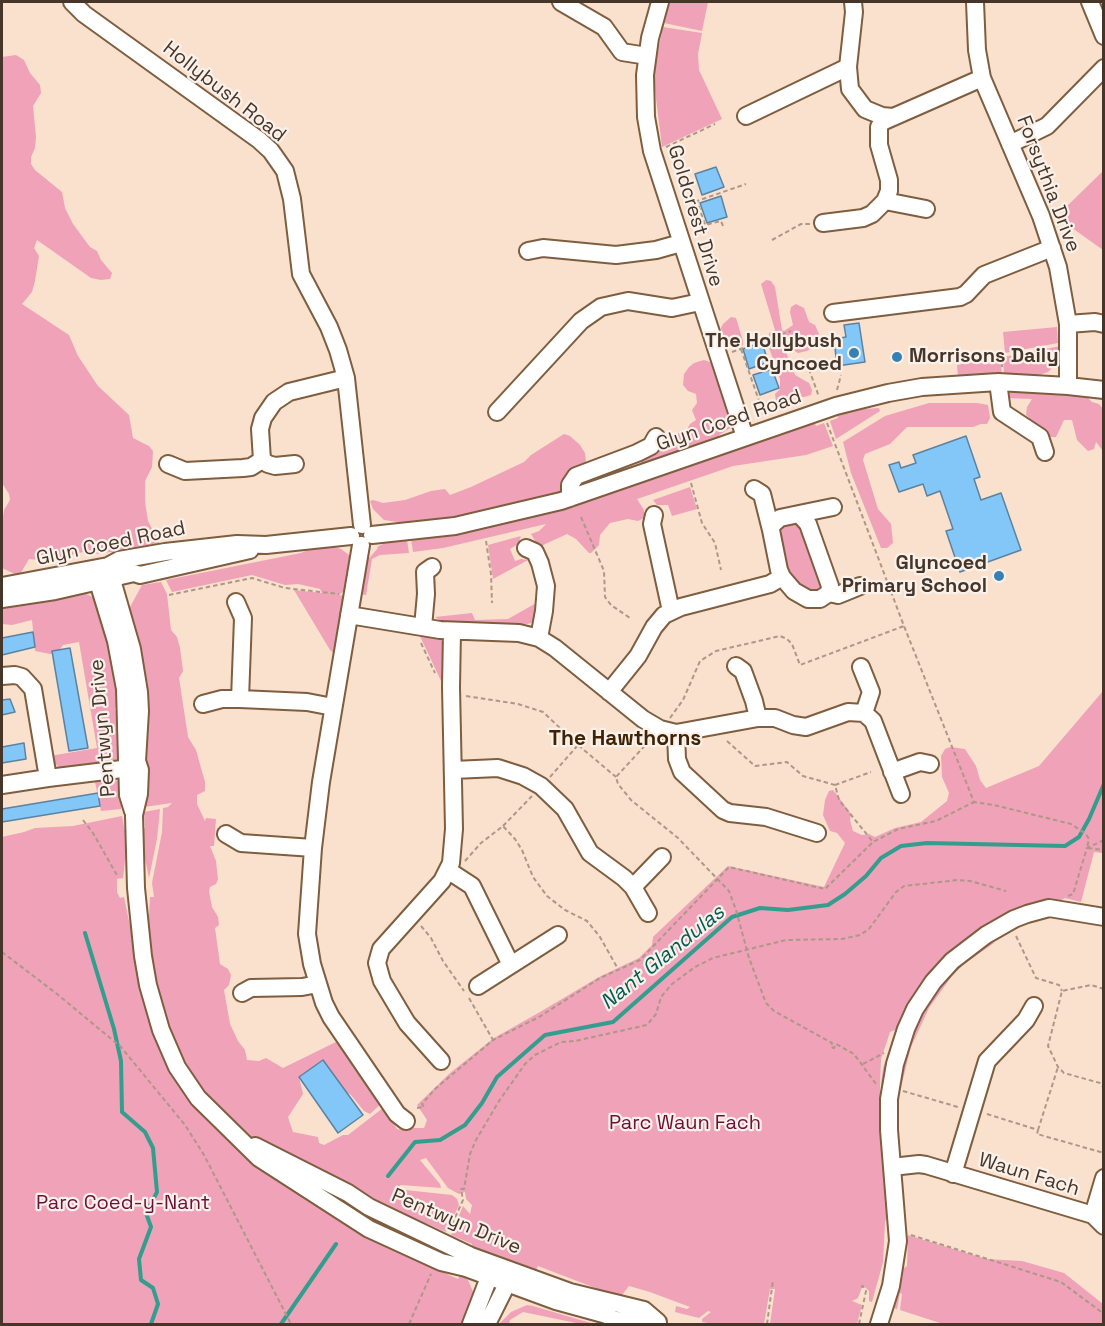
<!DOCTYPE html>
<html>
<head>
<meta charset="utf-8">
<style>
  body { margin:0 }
  #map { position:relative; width:1105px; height:1326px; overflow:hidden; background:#f9e1cd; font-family:"Space Grotesk",sans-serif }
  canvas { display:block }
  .frame { position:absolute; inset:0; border:3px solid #463629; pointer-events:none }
</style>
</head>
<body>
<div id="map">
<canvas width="1105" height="1326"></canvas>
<div class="frame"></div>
</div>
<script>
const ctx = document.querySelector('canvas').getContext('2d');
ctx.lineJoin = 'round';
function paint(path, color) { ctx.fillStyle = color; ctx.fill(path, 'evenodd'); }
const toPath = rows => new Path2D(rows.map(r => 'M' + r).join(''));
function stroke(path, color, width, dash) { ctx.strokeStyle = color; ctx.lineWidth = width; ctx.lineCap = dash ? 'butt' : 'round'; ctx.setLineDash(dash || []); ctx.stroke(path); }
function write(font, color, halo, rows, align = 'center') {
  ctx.font = font + ' "Space Grotesk",sans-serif'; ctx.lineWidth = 4.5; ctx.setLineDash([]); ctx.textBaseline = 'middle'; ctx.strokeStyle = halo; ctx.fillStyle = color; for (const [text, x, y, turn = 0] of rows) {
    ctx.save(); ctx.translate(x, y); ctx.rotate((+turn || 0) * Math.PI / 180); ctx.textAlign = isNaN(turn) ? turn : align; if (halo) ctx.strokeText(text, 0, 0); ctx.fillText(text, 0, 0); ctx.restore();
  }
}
const green = toPath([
  [670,2,708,2,702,31,664,23],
  [663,27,702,33,698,54,699,70,722,119,662,147,655,90,655,65],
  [16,55,24,60,30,73,40,85,41,93,33,106,36,137,35,148,31,157,31,164,35,170,62,192,65,208,73,224,90,247,97,251,101,260,112,273,110,279,101,280,91,278,37,240,34,248,39,256,35,281,32,292,22,304,69,335,78,356,98,386,129,415,133,438,149,446,153,451,152,467,145,481,145,502,148,521,159,542,159,546,123,554,110,552,95,554,83,552,50,561,29,559,19,576,2,568,2,524,4,510,10,500,9,494,2,483,2,57],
  [1103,171,1103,250,1061,220,1064,209],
  [766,280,771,281,775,287,782,330,784,331,793,325,790,312,791,307,796,304,804,308,809,322,815,325,819,334,816,345,807,351,798,353,790,348,786,352,795,375,809,383,812,390,811,395,804,397,792,397,786,403,781,405,776,401,775,394,780,389,780,379,768,345,769,333,775,330,761,284],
  [731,317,736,318,743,341,743,345,735,348,724,342,721,328,723,324],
  [1057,327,1058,343,1005,353,1003,332],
  [1061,346,1058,362,1048,372,1036,376,1004,376,1003,357],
  [1000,357,1002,375,958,377,957,365],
  [704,360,712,363,731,421,730,428,719,435,719,439,646,467,641,462,610,473,609,471,669,436,686,431,690,424,696,420,692,410,697,403,696,394,688,391,683,385,684,374,689,367,694,363],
  [1011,391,1085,395,1092,402,1099,404,1103,409,1103,451,1096,442,1094,449,1088,451,1077,440,1072,420,1064,420,1056,437,1050,437,1026,415,1027,407,1032,399,1004,398],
  [929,403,977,403,988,405,990,418,987,424,981,424,973,427,907,427,890,444,865,454,863,460,878,509,891,524,893,543,887,548,881,548,851,473,843,442,885,416],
  [879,408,880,411,836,439,830,421,838,418,837,413,849,410],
  [814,421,816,426,824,423,833,446,806,455,733,466,637,499,644,510,644,518,638,521,628,519,610,523,600,535,599,545,591,553,589,553,576,539,567,534,541,546,537,544,531,534,539,531,546,524,443,548,413,552,411,539,463,531],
  [564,434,570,436,580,445,585,453,586,462,562,498,471,518,404,523,384,520,373,509,370,501,373,500,383,503,405,500,431,491,445,489,450,495,471,487,524,462,531,455],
  [690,487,697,509,672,516,668,505,657,505,653,500],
  [793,521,802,525,823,584,818,591,810,593,787,577,778,529,782,524],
  [521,536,518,544,510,549,515,561,521,559,528,560,493,579,488,545],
  [407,540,409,553,380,555,372,559,366,595,359,594,365,563,378,548,377,547,385,543],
  [327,545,341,549,349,555,352,562,352,577,345,584,345,590,339,595,345,596,336,655,330,650,294,590,322,593,320,589,298,584,285,585,252,575,172,592,166,580,301,553,314,547],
  [161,582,167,594,171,630,177,637,180,648,183,671,179,678,188,737,196,750,205,782,205,791,197,795,197,804,205,821,206,818,216,819,214,846,210,846,216,861,218,879,216,884,210,887,209,891,212,907,218,917,219,925,215,928,220,964,228,969,231,975,229,985,224,990,230,1024,238,1041,245,1050,247,1060,259,1061,266,1058,283,1068,340,1040,384,1101,370,1114,364,1111,351,1095,345,1091,323,1060,299,1077,303,1094,288,1117,293,1132,318,1137,319,1143,324,1145,343,1135,348,1135,383,1108,397,1129,408,1131,412,1128,424,1128,427,1120,417,1105,450,1073,494,1038,540,1012,599,977,639,958,652,945,653,937,657,933,728,866,824,887,845,843,837,833,830,831,823,815,825,800,829,791,833,790,837,795,851,814,850,820,853,831,862,835,869,834,875,837,895,828,921,822,947,801,949,793,942,777,941,756,945,749,950,747,965,749,976,766,980,780,986,788,1039,766,1103,691,1103,853,1094,852,1081,902,1065,898,952,955,885,1085,881,1084,883,1068,895,1030,890,1032,881,1059,880,1085,880,1091,885,1091,889,1230,887,1217,885,1222,883,1262,872,1302,869,1301,869,1291,863,1285,858,1298,852,1301,862,1305,857,1324,770,1324,775,1289,770,1289,764,1324,714,1324,702,1322,702,1319,711,1312,708,1311,699,1318,675,1312,676,1306,687,1309,690,1307,650,1292,629,1286,622,1295,611,1294,538,1266,535,1272,471,1248,472,1244,451,1235,463,1206,470,1214,472,1205,466,1199,465,1192,459,1194,448,1188,426,1158,420,1160,440,1184,441,1188,401,1185,396,1189,452,1195,457,1199,459,1205,446,1232,425,1223,422,1227,260,1145,222,1114,201,1089,183,1061,175,1044,163,1012,153,972,148,935,150,897,154,897,152,883,162,832,163,808,168,807,172,803,144,807,126,609,130,607,142,585],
  [80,591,99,600,104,610,119,702,115,709,118,715,122,754,114,763,60,768,51,760,50,756,97,748,79,642,63,645,58,652,50,654,35,651,32,620,12,625,2,624,2,596,18,601,20,605,71,595],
  [538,602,535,618,531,623,523,625,441,624,441,621,435,617,472,613,475,620,508,619],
  [418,632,437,635,445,644,445,684,442,683],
  [94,777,113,778,119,782,122,787,121,809,101,811],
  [160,809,157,839,149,878,143,849,142,829,145,828,144,812],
  [122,816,127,843,123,878,117,879,117,892,120,898,124,897,142,985,192,1101,408,1253,407,1256,458,1279,460,1275,468,1280,474,1294,463,1324,2,1324,2,837,24,832,35,828,73,826],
  [986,941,994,943,964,964,952,976,929,1008,911,1047,901,1087,897,1086,918,1016,949,972],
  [903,1235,906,1235,904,1268,907,1266,908,1235,986,1259,1022,1261,1064,1273,1103,1304,1103,1324,943,1324,900,1310,902,1294,900,1293,897,1309,894,1308],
  [527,1305,533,1306,594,1324,581,1324,523,1312,510,1320,509,1324,499,1324,511,1312]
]);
const stream = toPath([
  [85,933,114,1029,121,1061,122,1112,145,1132,153,1148,157,1192,146,1213,151,1227,139,1259,141,1280,153,1288,158,1304,151,1324],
  [388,1176,415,1142,440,1140,465,1125,482,1103,497,1077,545,1035,613,1022,732,917,760,908,788,910,828,905,845,894,866,876,881,858,901,846,927,843,1065,846,1079,837,1089,819,1104,784],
  [281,1324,336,1244]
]);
const building = toPath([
  [716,167,724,187,702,195,695,174,716,167],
  [721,196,727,217,707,223,700,203,721,196],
  [859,323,865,362,837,366,834,339,846,337,844,325,859,323],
  [762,342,768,362,749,369,743,349,762,342],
  [772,369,779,388,760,395,753,375,772,369],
  [966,436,980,477,974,479,981,500,1001,493,1021,550,960,572,946,531,953,529,940,491,927,496,923,484,899,492,889,465,899,462,901,468,916,463,913,455,966,436],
  [33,632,35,647,2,655,2,638,33,632],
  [70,648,88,748,69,751,52,651,70,648],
  [10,699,15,712,2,715,2,700,10,699],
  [24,743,26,759,2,763,2,747,24,743],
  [98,793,100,806,2,822,2,809,98,793],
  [323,1060,363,1115,338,1133,299,1077,323,1060]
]);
const path = toPath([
  [666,147,715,124],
  [723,226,721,221,705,225,697,201,746,184],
  [772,240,801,224,810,224],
  [741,349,764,415],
  [732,352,791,331],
  [1001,355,1002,367],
  [809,369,819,397],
  [837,390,841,375],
  [827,423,904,626,974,802,994,805,1071,824,1086,834,1089,839,1087,848,1104,850],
  [691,483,702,523,715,543,721,570],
  [2,504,2,516],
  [581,517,604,571,605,597,611,605,630,618],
  [486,541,491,574,492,603],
  [169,595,252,578,285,588,339,594],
  [421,643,435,673],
  [466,696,518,704,543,712,578,745,616,777],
  [670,718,683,700,700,661,716,651,780,636,787,639,792,644,800,665,904,626],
  [650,740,616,777,618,784,631,800,678,838,729,891,736,910,749,958,766,1003,774,1011,832,1043,831,1047,834,1048,836,1044,854,1054,876,1084],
  [727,741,755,766,787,762,803,776,835,785,839,800,873,842,898,829,936,821,974,802],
  [550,777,578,745],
  [835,785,871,772],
  [83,820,93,833,118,877],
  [503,826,532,796],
  [465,861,481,843,503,826,515,839,522,850,533,877,547,896,565,910,587,921,600,937,618,969],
  [1068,896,1073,894,1087,848,1104,840],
  [421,926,431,938,443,961,464,991],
  [1016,936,1036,978,1059,985,1062,991],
  [2,952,57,994,121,1047,185,1125,204,1155,291,1324],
  [1104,989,1091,985,1062,991,1048,1046,1058,1067,1064,1073,1100,1083,1104,1088],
  [469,998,493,1040],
  [863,1064,884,1053],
  [903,1091,958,1107],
  [417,1108,424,1107,422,1104,435,1089,493,1040,539,1017,600,978,640,960,729,867,825,889,873,842],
  [987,1114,1038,1130,1037,1134,1104,1153],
  [1038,1130,1058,1067],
  [449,1231,463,1200,461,1189,464,1189,470,1154,476,1140,499,1101,525,1064,535,1055,561,1042,575,1041,647,1025,656,1014,661,997,672,984,695,967,713,958,786,940,842,939,860,935,869,929,896,892,904,886,958,880,970,881,1006,891],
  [911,1235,1061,1282,1104,1314],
  [409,1324,431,1274],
  [767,1324,773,1280],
  [859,1324,866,1291,863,1286,861,1287]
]);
const minor = toPath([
  [72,2,84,14,259,140,271,151,285,171,292,199,301,274,329,327,338,350,346,378,362,525],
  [561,2,604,27,622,52,647,56],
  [660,2,650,38,645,75,646,117,652,151,745,437],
  [853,2,854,12,848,67,850,89,865,109,882,116,893,117],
  [975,2,977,50,982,78,1041,216,1058,267,1068,324,1068,386],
  [1090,2,1104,36],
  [746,116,848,67],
  [1010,144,1047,126,1104,68],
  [885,201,889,191,889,180,879,145,879,127,882,122,982,78],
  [823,223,863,218,872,214,885,201,926,209],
  [528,251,543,248,616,255,656,250,681,243],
  [833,313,960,297,966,294,984,275,1052,248],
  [1068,324,1095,322,1104,324],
  [998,382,1002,412,1040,437,1045,452],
  [497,412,581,321,601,307,628,301,672,308,700,302],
  [262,460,260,429,263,418,274,402,289,392,346,378],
  [168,464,185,471,243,468,251,467,262,460,268,464,275,466,295,464],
  [754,489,762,494,771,530],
  [570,498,570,485,576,476,637,453,651,446,656,437],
  [799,514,808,524,830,586,829,593,820,599,808,599,794,591,782,577,779,570,771,530,772,525,780,518,799,514],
  [799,514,833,507],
  [654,515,652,524,671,611],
  [372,535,455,526,561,501,836,406,888,393,922,387,998,382,1068,386,1104,390],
  [361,545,321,782,313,848,307,934,312,964,324,1003,331,1017,397,1114,406,1121],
  [526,548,535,552,540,563,546,586,544,611,539,638],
  [108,566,132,649,139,692,140,711,137,761,140,770,139,794,134,815,136,888,143,956,148,985,161,1030,177,1067,198,1098,259,1158,369,1229,441,1262,466,1268,556,1301,607,1315,612,1319,639,1324],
  [95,572,116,641,125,689,128,795,133,811],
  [2,586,108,566,119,560,165,552,237,544,266,545,351,536],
  [829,593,838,595,860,586],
  [2,599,55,591,134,573,140,575,250,550],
  [236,602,243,618,240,699],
  [349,615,440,630,519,633,539,638,555,648,643,719,660,729,676,733,758,718,775,718,793,725,806,727,848,712,864,713,873,721,901,794],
  [423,627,426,594,425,572,432,567],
  [736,666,743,671,754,701,758,718],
  [861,667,871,692,864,713],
  [2,676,15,675,22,677,33,689,48,778,122,769,133,761],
  [609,692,638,656,654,627,664,615,681,607,770,584,782,577],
  [203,704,222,699,240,699,307,702,333,707],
  [676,733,677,759,682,772,723,810,730,813,766,817,817,833],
  [453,770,498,768,523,776,541,786,565,809,590,853,624,878,633,887,648,913],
  [892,772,920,762,930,764],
  [2,785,48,778],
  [226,834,241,843,313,848],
  [449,871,472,886,511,965],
  [633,887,662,857],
  [478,986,558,935],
  [242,993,251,988,302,987,318,984],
  [441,1061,407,1023,382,981,377,963,381,949,442,881,451,863,454,829,451,687,452,631],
  [255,1146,348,1193,369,1207,471,1256,570,1292,644,1310,658,1322],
  [892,1167,919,1164,926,1165,1093,1215,1104,1226],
  [953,1174,987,1061,1026,1020,1034,1006],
  [1093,1215,1104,1178],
  [471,1324,493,1267],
  [487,1324,512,1274],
  [879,1324,891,1286,898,1241,889,1130,889,1099,895,1064,906,1029,915,1009,933,982,952,961,986,935,1014,919,1027,914,1049,908,1104,917]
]);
const markers = [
  [854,353,6,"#3581b4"],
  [897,357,6,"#3581b4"],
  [999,576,6,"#3581b4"]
];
const streetNames = [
  ["Hollybush Road",224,92,38],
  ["Forsythia Drive",1048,184,69],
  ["Goldcrest Drive",695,216,73],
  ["Glyn Coed Road",729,421,-19],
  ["Glyn Coed Road",111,544,-12],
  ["Pentwyn Drive",103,728,-95],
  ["Waun Fach",1029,1175,17],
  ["Pentwyn Drive",456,1222,23]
];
const poiNames = [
  ["The Hollybush",842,342],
  ["Cyncoed",842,365],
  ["Morrisons Daily",909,357,"left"],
  ["Glyncoed",987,564],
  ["Primary School",987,587]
];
const parkNames = [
  ["Parc Waun Fach",685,1124],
  ["Parc Coed-y-Nant",123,1204]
];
const neighbourhoodNames = [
  ["The Hawthorns",625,739]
];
const waterNames = [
  ["Nant Glandulas",663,958,-39]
];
paint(green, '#efa2b8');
stroke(stream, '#339d8e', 4);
paint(building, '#83c7f8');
stroke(building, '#5b829f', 1.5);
stroke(minor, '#7f5d3f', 20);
stroke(path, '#ad9887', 2, [4.5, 3]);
stroke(minor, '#fff', 16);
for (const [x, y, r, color] of markers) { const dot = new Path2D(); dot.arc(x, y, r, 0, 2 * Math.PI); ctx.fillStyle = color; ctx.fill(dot); stroke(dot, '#faf1eb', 2); }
write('20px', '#463629', '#faf1eb', streetNames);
write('bold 20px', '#463629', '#faf1eb', poiNames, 'right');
write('20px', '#6d1038', '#faf1eb', parkNames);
write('bold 21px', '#412304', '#faf1eb', neighbourhoodNames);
write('italic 21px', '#015d52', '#faf1eb', waterNames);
</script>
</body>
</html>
